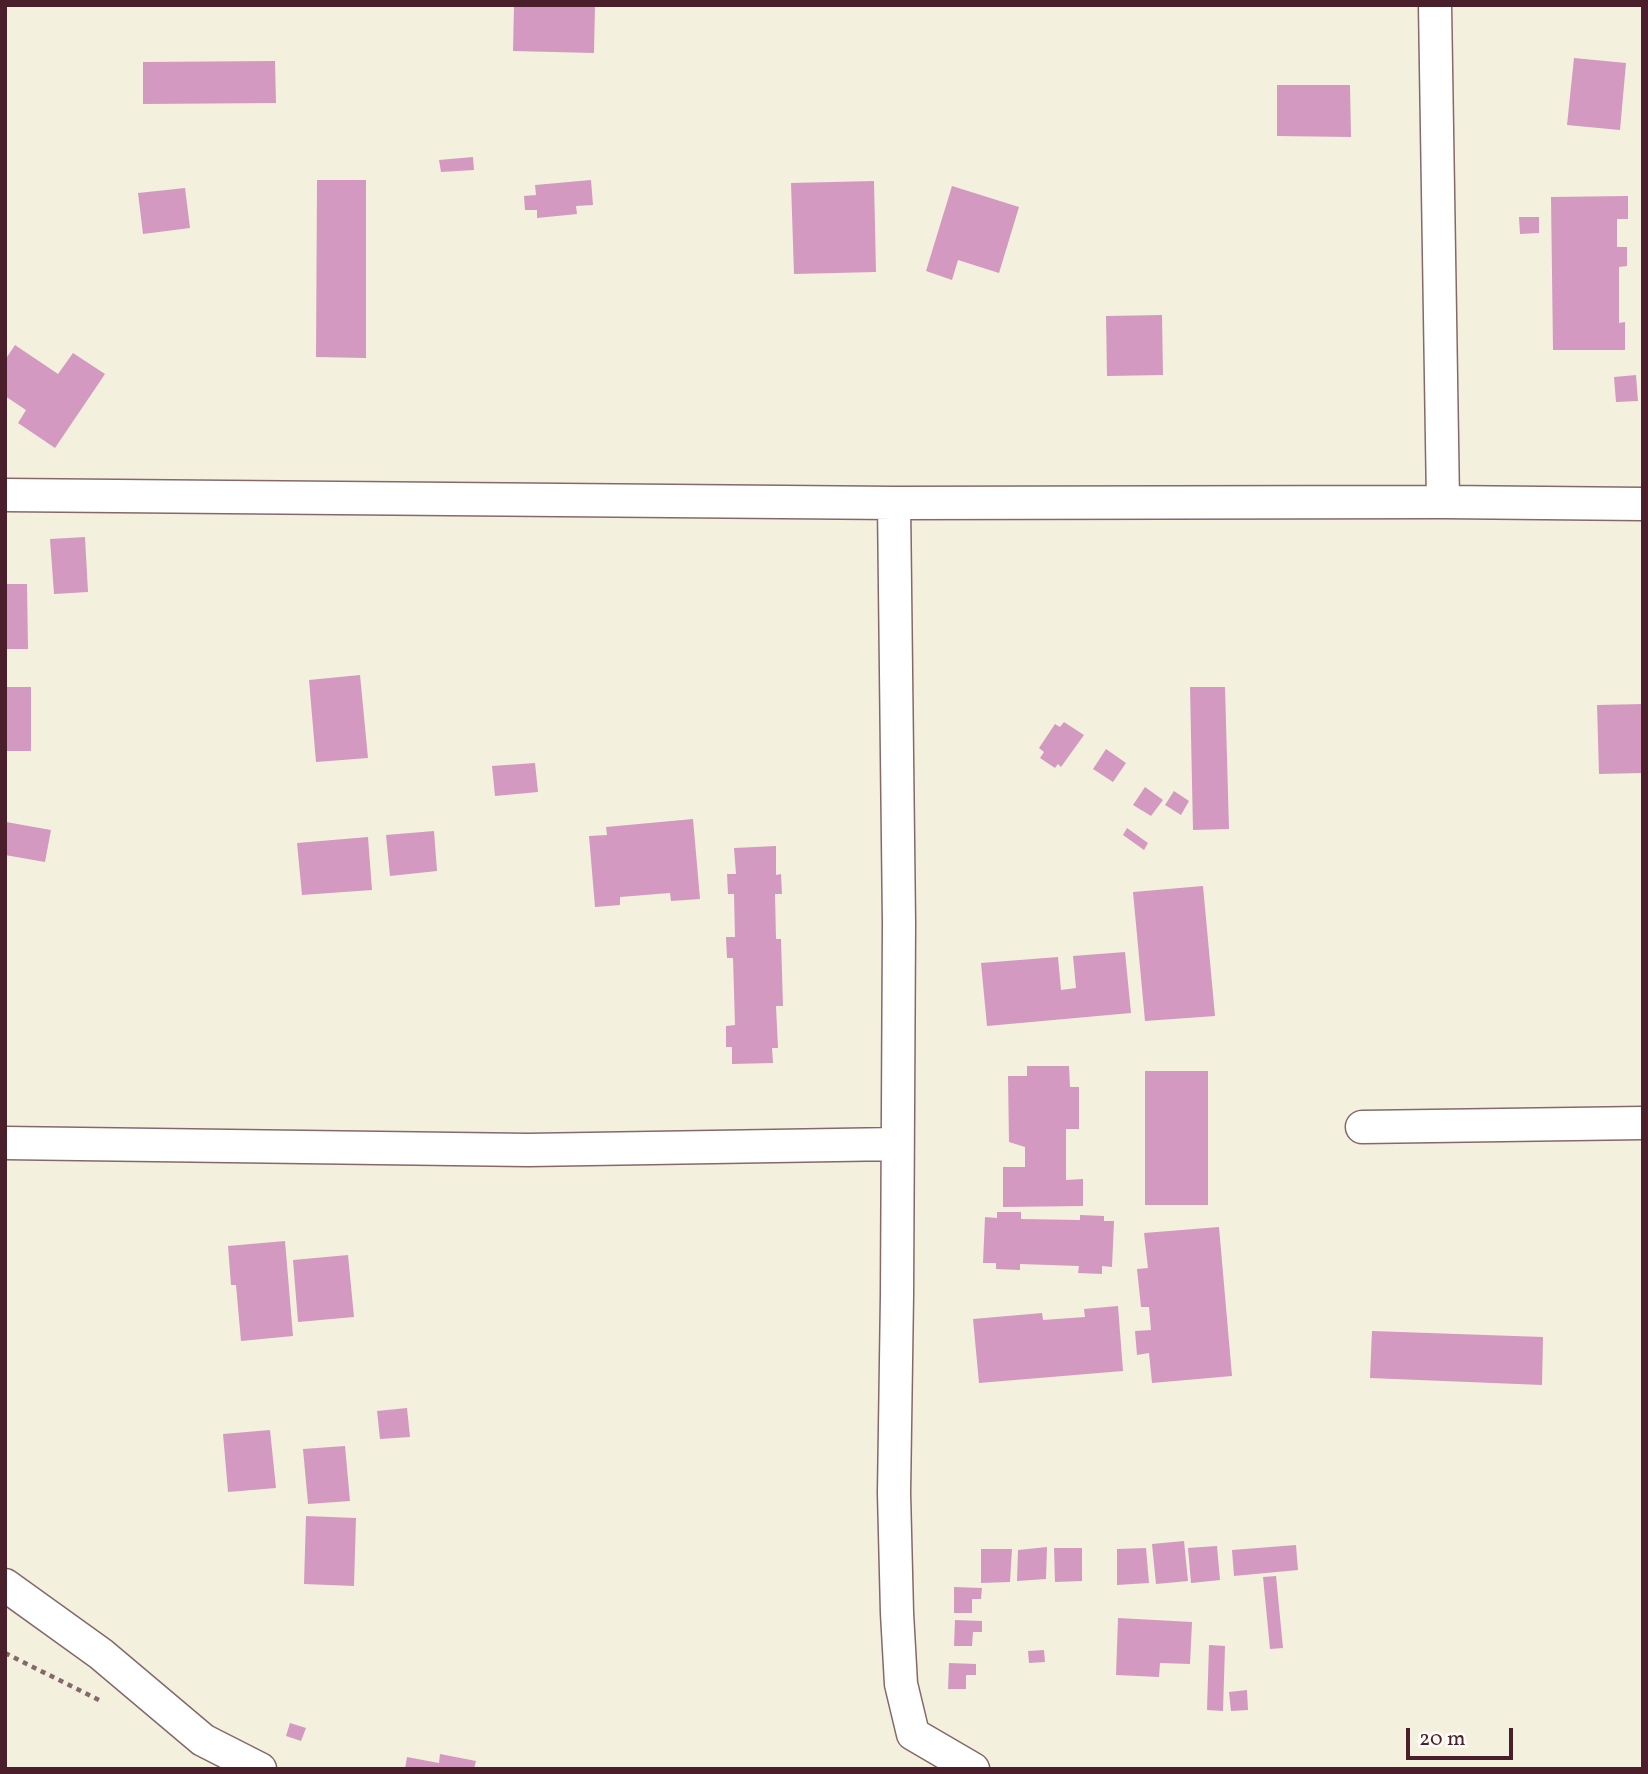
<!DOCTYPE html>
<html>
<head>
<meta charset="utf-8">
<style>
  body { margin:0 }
  #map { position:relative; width:1648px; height:1774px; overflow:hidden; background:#f4f0de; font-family:Vollkorn,serif }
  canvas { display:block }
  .frame { position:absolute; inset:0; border:7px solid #4a1f2b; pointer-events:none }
  .scale { position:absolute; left:1406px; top:1728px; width:107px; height:32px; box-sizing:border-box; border:4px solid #4a1f2b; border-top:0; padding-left:9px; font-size:21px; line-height:24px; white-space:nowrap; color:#4a1f2b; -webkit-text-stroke:5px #fdfcf7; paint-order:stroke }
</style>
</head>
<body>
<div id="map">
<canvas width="1648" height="1774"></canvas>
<div class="frame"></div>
<div class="scale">20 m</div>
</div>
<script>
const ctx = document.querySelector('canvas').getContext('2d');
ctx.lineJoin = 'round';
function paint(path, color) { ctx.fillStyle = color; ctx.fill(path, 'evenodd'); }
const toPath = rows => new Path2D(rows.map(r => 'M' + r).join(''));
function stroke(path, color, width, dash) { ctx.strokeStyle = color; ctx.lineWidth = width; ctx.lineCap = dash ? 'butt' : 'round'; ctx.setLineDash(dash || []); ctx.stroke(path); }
const building = toPath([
  [514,5,595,5,594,53,513,51],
  [1574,58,1626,63,1620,130,1567,125],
  [275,61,276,103,143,104,143,62],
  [1277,85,1350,85,1351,137,1277,136],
  [473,157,474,170,441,172,439,160],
  [317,180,366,180,366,358,316,357],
  [591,180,593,205,576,206,577,214,537,218,537,210,525,210,524,196,536,195,535,185],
  [874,181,876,272,794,274,791,183],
  [952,186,1019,207,999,273,958,260,952,280,926,271],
  [185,188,190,228,143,234,138,193],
  [1628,196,1628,219,1617,219,1617,247,1627,247,1627,266,1619,267,1619,323,1625,322,1625,350,1553,350,1551,197],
  [1519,217,1539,217,1539,233,1520,234],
  [1162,315,1163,375,1107,376,1106,316],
  [15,345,58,374,73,353,105,374,55,448,18,423,26,410,5,396,5,360],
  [1636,375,1638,401,1616,402,1614,377],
  [85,537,88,592,54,594,50,539],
  [5,584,27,584,28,649,5,649],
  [360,675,368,758,316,762,309,680],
  [5,687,31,687,31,751,5,751],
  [1190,687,1225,687,1229,829,1193,830],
  [1643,704,1643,773,1599,774,1597,705],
  [1064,722,1084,735,1061,767,1058,764,1055,768,1040,758,1044,752,1039,748,1055,724,1060,727],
  [1106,749,1126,763,1113,782,1093,769],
  [535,763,538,792,495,796,492,766],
  [1145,787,1163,800,1151,816,1133,805],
  [1174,791,1189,801,1181,815,1165,805],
  [693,819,700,899,671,901,670,893,620,897,620,905,595,907,589,836,607,835,606,827],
  [6,822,51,830,45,862,5,855],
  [1127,828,1148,843,1144,850,1123,835],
  [434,831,437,871,390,876,386,835],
  [368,837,372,890,302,895,297,843],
  [776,846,776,875,781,874,782,894,775,894,776,939,781,939,783,1006,776,1006,778,1048,772,1048,773,1063,732,1064,732,1047,726,1047,726,1026,735,1025,733,958,727,958,726,937,735,937,734,894,728,894,727,874,736,874,734,848],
  [1203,886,1215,1016,1145,1021,1133,892],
  [1125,952,1131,1013,987,1026,981,963,1058,957,1061,990,1076,988,1073,956],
  [1027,1066,1069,1066,1070,1087,1079,1087,1079,1129,1066,1129,1066,1180,1083,1179,1083,1206,1003,1207,1003,1167,1025,1167,1025,1147,1009,1142,1008,1076,1027,1076],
  [1145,1071,1208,1071,1208,1205,1145,1205],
  [997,1212,1021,1212,1021,1219,1080,1220,1080,1215,1104,1216,1104,1221,1114,1221,1112,1267,1102,1266,1102,1274,1078,1273,1079,1266,1020,1264,1020,1270,996,1269,996,1263,983,1263,985,1217,997,1218],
  [1219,1227,1232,1376,1152,1383,1149,1353,1137,1355,1135,1331,1151,1330,1149,1307,1141,1307,1137,1269,1148,1268,1144,1233],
  [285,1241,293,1336,241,1341,236,1285,231,1285,228,1246],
  [348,1255,354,1317,298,1322,293,1260],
  [1118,1306,1123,1371,979,1383,973,1319,1042,1313,1043,1320,1085,1317,1084,1309],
  [1372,1331,1543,1337,1542,1385,1370,1378],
  [407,1408,410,1437,380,1439,377,1411],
  [270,1430,276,1488,228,1492,223,1434],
  [345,1446,350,1501,308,1504,303,1449],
  [306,1516,356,1518,354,1586,304,1584],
  [1184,1541,1188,1581,1156,1584,1152,1544],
  [1296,1545,1298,1570,1234,1576,1232,1550],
  [1217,1546,1220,1580,1191,1583,1188,1548],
  [1047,1547,1046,1579,1017,1581,1018,1550],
  [1054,1548,1082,1548,1082,1581,1055,1582],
  [1146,1548,1149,1583,1117,1585,1117,1549],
  [981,1549,1012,1549,1010,1582,981,1583],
  [1276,1576,1283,1648,1270,1649,1263,1577],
  [954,1587,982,1588,981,1599,972,1599,972,1613,954,1613],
  [1118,1618,1192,1622,1190,1664,1160,1663,1159,1677,1116,1675],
  [955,1620,982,1621,982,1632,973,1632,972,1646,954,1646],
  [1209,1645,1225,1646,1223,1711,1207,1710],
  [1044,1650,1045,1662,1029,1663,1028,1651],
  [949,1663,976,1664,976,1675,966,1675,966,1689,948,1689],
  [1247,1690,1248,1710,1231,1711,1229,1692],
  [290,1723,306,1728,301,1741,286,1736],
  [440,1754,476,1761,474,1769,405,1769,407,1757,439,1763]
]);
const path = toPath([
  [5,1653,101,1701]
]);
const street = toPath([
  [1435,5,1443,502],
  [5,495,894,503,1443,502,1643,504],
  [894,503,899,924,897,1295,894,1493,897,1613,901,1684,913,1734,973,1769],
  [1362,1127,1643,1123],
  [5,1143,528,1150,897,1144],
  [5,1585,101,1654,203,1740,260,1769]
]);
paint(building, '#d399c1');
stroke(street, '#86686a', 35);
stroke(path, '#86686a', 4.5, [5, 5]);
stroke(street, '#fff', 32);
</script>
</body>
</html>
